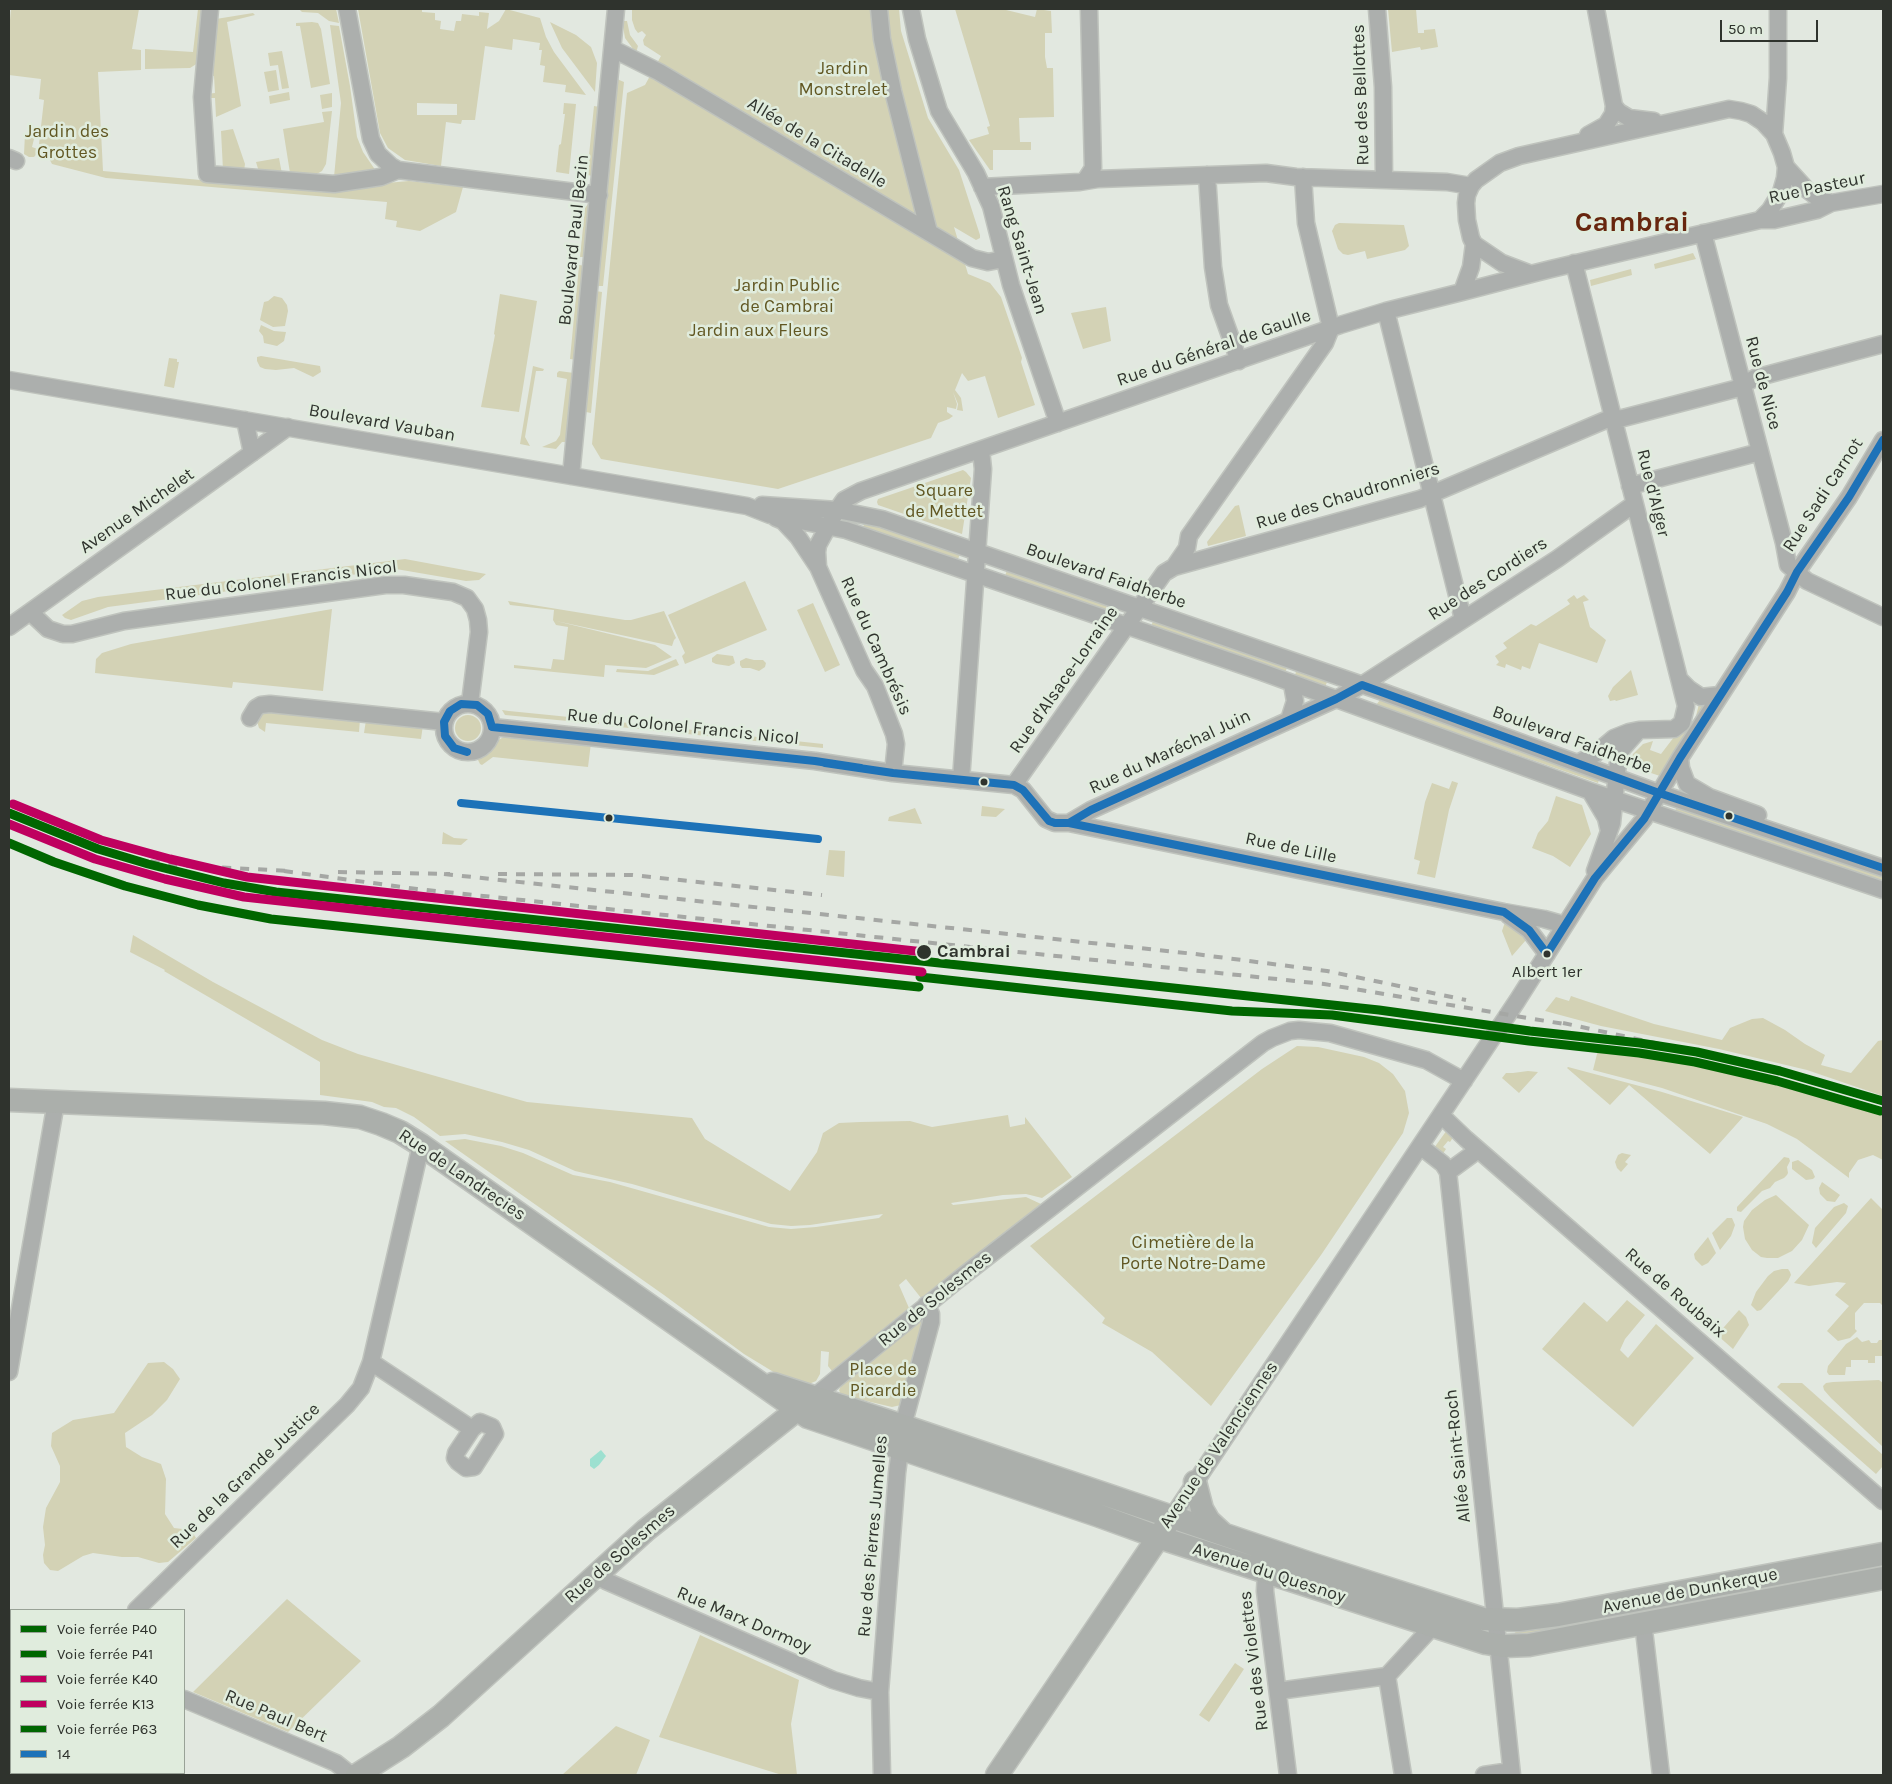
<!DOCTYPE html>
<html>
<head>
<meta charset="utf-8">
<style>
  body { margin:0 }
  #map { position:relative; width:1892px; height:1784px; overflow:hidden; background:#e2e8e0; font-family:Karla,sans-serif }
  canvas { display:block }
  .frame { position:absolute; inset:0; border:10px solid #2f332d; pointer-events:none }
  .legend { position:absolute; left:10px; top:1609px; width:175px; height:165px; box-sizing:border-box; background:#e0ecdd; border:1px solid #99a297; margin:0; padding:6px 9px; list-style:none; font-size:15px; color:#2f332d }
  .legend li { display:flex; align-items:center; gap:10px; height:25px }
  .legend b { width:25px; border:1px solid #99a297 }
  .scale { position:absolute; left:1720px; top:20px; width:98px; height:22px; box-sizing:border-box; border:2px solid #2f332d; border-top:0; padding-left:6px; font-size:15px; line-height:18px; white-space:nowrap; color:#2f332d; -webkit-text-stroke:4px #e0ecdd; paint-order:stroke }
</style>
</head>
<body>
<div id="map">
<canvas width="1892" height="1784"></canvas>
<div class="frame"></div>
<ul class="legend">
<li><b style="height:6px;background:#060"></b>Voie ferrée P40</li>
<li><b style="height:6px;background:#060"></b>Voie ferrée P41</li>
<li><b style="height:6px;background:#bf005f"></b>Voie ferrée K40</li>
<li><b style="height:6px;background:#bf005f"></b>Voie ferrée K13</li>
<li><b style="height:6px;background:#060"></b>Voie ferrée P63</li>
<li><b style="height:6px;background:#1d72b8"></b>14</li>
</ul>
<div class="scale">50 m</div>
</div>
<script>
const ctx = document.querySelector('canvas').getContext('2d');
ctx.lineJoin = 'round';
function paint(path, color) { ctx.fillStyle = color; ctx.fill(path, 'evenodd'); }
const toPath = rows => new Path2D(rows.map(r => 'M' + r).join(''));
function stroke(path, color, width, dash) { ctx.strokeStyle = color; ctx.lineWidth = width; ctx.lineCap = dash ? 'butt' : 'round'; ctx.setLineDash(dash || []); ctx.stroke(path); }
function write(font, color, halo, rows, align = 'center') {
  ctx.font = font + ' Karla,sans-serif'; ctx.lineWidth = 5; ctx.setLineDash([]); ctx.textBaseline = 'middle'; ctx.strokeStyle = halo; ctx.fillStyle = color; for (const [text, x, y, turn = 0] of rows) {
    ctx.save(); ctx.translate(x, y); ctx.rotate((+turn || 0) * Math.PI / 180); ctx.textAlign = isNaN(turn) ? turn : align; if (halo) ctx.strokeText(text, 0, 0); ctx.fillText(text, 0, 0); ctx.restore();
  }
}
const green = toPath([
  [11,9,139,9,132,49,141,50,141,70,98,72,103,171,309,190,409,181,463,187,456,212,420,231,396,227,397,221,385,219,387,202,106,178,52,164,42,145,39,144,44,100,39,99,41,79,9,75,9,30],
  [198,9,205,9,198,63,190,68,145,69,145,49,193,52],
  [299,9,336,9,339,23,329,21,318,13,302,12],
  [358,9,422,9,422,12,435,13,435,20,441,21,440,29,454,31,456,21,461,21,462,14,479,16,479,12,489,13,487,29,499,21,506,9,536,17,540,18,546,37,554,52,586,95,565,92,566,85,543,82,545,66,540,65,542,50,539,50,540,43,513,39,512,50,485,46,475,120,462,120,461,124,446,122,441,166,405,160,388,148,380,133],
  [417,103,457,104,457,115,417,115],
  [632,9,899,9,901,31,928,118,959,170,980,235,980,238,976,240,954,227,968,274,990,283,1001,297,1022,358,1021,362,1035,405,998,418,985,376,968,381,962,373,955,390,961,398,963,411,957,410,958,404,953,392,957,404,956,409,947,407,947,412,953,416,949,419,938,423,931,438,778,489,601,459,592,444,627,93,645,85,661,56,644,45,643,40,646,35,642,31,638,33,635,29,632,20],
  [955,9,1002,9,1035,17,1037,9,1051,11,1052,33,1045,33,1045,57,1047,68,1053,68,1054,117,1019,118,1020,142,1031,142,1031,150,993,150,993,170,990,170,969,140,989,134,987,127,990,126],
  [1388,9,1416,9,1418,33,1424,33,1424,30,1435,29,1438,47,1421,50,1420,47,1392,52],
  [253,13,255,15,227,22,241,106,216,117,215,98,208,98,206,94,215,93,214,76,207,76,216,19],
  [622,21,627,21,630,35,638,46,636,53,625,38],
  [312,22,318,23,321,29,330,84,311,88,300,26,296,26,296,23],
  [550,22,576,35,591,47,597,63,595,92,562,48],
  [330,25,339,26,350,86,357,137,363,152,378,174,334,177,341,103],
  [282,51,289,88,282,89,278,65,270,66,268,53],
  [276,70,279,90,268,92,264,72],
  [617,79,624,82,603,286,596,286],
  [289,92,290,100,270,104,269,96],
  [332,93,332,107,322,109,320,95],
  [564,103,576,104,569,174,556,172,559,145,561,144,565,114,563,114],
  [594,106,600,107,593,176,587,175],
  [332,111,326,164,322,171,315,175,290,173,283,129,324,122,322,112],
  [233,129,245,164,244,171,223,170,221,131],
  [25,134,35,135,32,147,40,150,34,157,29,157,24,154],
  [279,158,282,174,259,172,256,162],
  [588,204,590,207,587,257,580,257,585,208],
  [1339,223,1404,225,1409,246,1405,250,1367,259,1365,251,1348,255,1343,254,1338,249,1332,231,1335,225],
  [1693,253,1696,259,1655,269,1654,264],
  [579,265,586,266,577,360,570,359],
  [1631,269,1632,275,1591,286,1590,280],
  [596,291,602,292,591,413,586,412],
  [500,294,537,301,519,412,481,407,495,335,494,334],
  [274,296,282,298,287,305,288,311,285,326,273,327,260,320,264,302,268,301],
  [1106,307,1111,341,1083,349,1071,313],
  [261,325,274,331,286,332,284,341,277,346,264,343,263,336,259,331],
  [261,356,320,366,321,372,313,377,294,368,276,370,265,369,260,367,257,361,257,357],
  [169,358,177,359,177,362,179,362,174,388,164,386],
  [533,366,544,369,543,371,536,371,525,437,530,446,520,444],
  [559,371,574,373,567,442,562,442,556,449,542,447,556,441,560,435,567,379,557,377,557,373],
  [963,470,966,472,971,478,962,534,878,505,877,502,878,499],
  [1239,505,1246,536,1208,546,1207,542,1235,506],
  [865,522,960,554,958,559,863,527],
  [405,559,486,574,479,580,466,581,396,569,108,607,71,620,65,618,62,615,82,601,98,597],
  [1007,570,1108,604,1105,610,1005,576],
  [745,581,767,630,685,664,682,656,685,653,668,615],
  [1574,595,1577,599,1584,595,1589,600,1583,602,1590,627,1606,640,1597,663,1539,643,1530,669,1522,666,1521,670,1506,664,1505,668,1496,665,1499,662,1495,656,1507,648,1503,643,1531,624,1536,626,1570,604,1567,600],
  [508,601,625,620,631,620,664,611,676,638,674,640,672,646,556,621,655,645,672,657,646,668,605,665,604,677,514,668,514,665,551,669,553,659,564,660,568,627,556,625,553,620,554,610,510,605],
  [813,603,840,665,825,672,797,610],
  [332,609,323,691,233,682,232,688,95,673,96,659,102,653,131,644],
  [1153,621,1287,667,1285,674,1151,627],
  [717,654,733,656,735,663,729,666,716,664,712,662,712,658],
  [746,658,754,660,763,660,766,663,765,667,759,671,750,668,742,668,740,665,740,661],
  [676,659,679,665,654,675,616,672,617,669,648,671],
  [1631,670,1638,695,1616,701,1615,700,1610,701,1608,696,1613,687],
  [1296,671,1327,682,1325,687,1295,676],
  [1380,700,1600,777,1598,783,1376,705],
  [1699,704,1704,705,1660,776,1651,773,1653,765,1645,763,1643,770,1630,765,1633,754,1643,744,1653,741,1650,750,1661,754,1674,737,1688,729,1696,716],
  [265,710,360,719,359,732,266,723,265,732,259,728,256,718],
  [502,710,509,711,599,720,599,724,505,715],
  '455 728a13 13 0 1 1 26 0a13 13 0 1 1-26 0Z',
  [366,720,423,725,421,739,364,733],
  [610,721,823,744,823,748,610,726],
  [507,735,591,743,588,767,493,757,482,765,480,764,478,760,479,755,495,742],
  [1452,781,1458,783,1449,810,1435,878,1417,874,1420,861,1414,859,1425,802,1432,783,1449,789],
  [1556,796,1582,805,1591,834,1570,867,1553,856,1532,848,1538,833,1548,821],
  [1678,804,1883,875,1883,883,1675,811],
  [982,806,1005,809,996,817,981,816],
  [915,808,922,824,888,821,889,817],
  [443,832,454,838,468,839,461,845,442,844],
  [829,850,845,851,844,877,826,875],
  [1505,922,1522,933,1526,940,1512,956,1502,931],
  [133,935,213,982,322,1040,358,1054,527,1102,692,1118,705,1139,790,1191,817,1152,823,1133,839,1123,860,1122,910,1121,932,1127,1008,1115,1010,1127,1025,1124,1025,1117,1072,1177,1042,1198,1026,1194,1003,1195,951,1203,953,1205,1026,1197,1041,1204,921,1298,906,1279,899,1285,909,1308,832,1371,828,1366,829,1352,821,1351,820,1374,816,1381,809,1384,785,1379,744,1354,664,1295,445,1141,465,1139,501,1146,523,1153,573,1175,610,1182,769,1227,791,1229,816,1227,879,1218,883,1214,810,1225,791,1226,771,1224,632,1184,575,1171,529,1150,502,1142,465,1134,440,1136,414,1117,396,1108,384,1107,372,1102,320,1095,320,1062,164,971,165,970,130,952],
  [1571,996,1654,1024,1722,1040,1730,1028,1752,1019,1763,1018,1785,1030,1805,1044,1825,1055,1821,1065,1851,1073,1878,1041,1883,1040,1883,1096,1807,1070,1719,1049,1601,1026,1545,1011,1556,997,1569,1001],
  [1297,1046,1318,1047,1364,1057,1379,1063,1393,1074,1405,1091,1409,1113,1403,1133,1321,1255,1211,1406,1152,1352,1102,1323,1105,1318,1030,1246,1262,1069],
  [1599,1046,1719,1068,1791,1085,1883,1111,1883,1160,1873,1155,1858,1160,1849,1173,1849,1178,1797,1139,1767,1124,1662,1088,1593,1070],
  [1568,1067,1662,1092,1743,1117,1710,1154,1629,1085,1610,1105,1567,1068],
  [1528,1071,1538,1072,1519,1093,1502,1078,1506,1073,1513,1073],
  [1447,1130,1454,1136,1450,1142,1448,1141,1443,1147,1446,1149,1442,1155,1434,1148],
  [1622,1153,1631,1155,1625,1162,1628,1164,1621,1172,1617,1168,1615,1162,1618,1155],
  [1784,1157,1789,1158,1790,1161,1787,1167,1788,1173,1787,1175,1784,1178,1775,1182,1770,1188,1762,1191,1741,1212,1737,1211,1737,1207],
  [1798,1160,1812,1170,1815,1177,1813,1179,1806,1180,1792,1169,1792,1162],
  [1822,1182,1840,1195,1835,1202,1827,1201,1820,1194,1819,1188],
  [1776,1195,1809,1225,1802,1240,1792,1251,1778,1258,1767,1258,1761,1257,1752,1250,1745,1239,1743,1227,1744,1221,1752,1210,1765,1200],
  [1871,1198,1883,1210,1883,1306,1880,1303,1864,1303,1855,1313,1855,1329,1857,1331,1850,1338,1838,1341,1827,1331,1849,1306,1835,1295,1846,1283,1837,1282,1809,1286,1794,1283],
  [1844,1203,1848,1206,1846,1213,1816,1248,1812,1243,1815,1228,1834,1207],
  [1727,1218,1732,1218,1735,1225,1731,1236,1720,1250,1712,1233],
  [1708,1237,1716,1253,1708,1263,1702,1266,1695,1259,1694,1254],
  [1782,1269,1788,1269,1790,1272,1791,1275,1788,1281,1761,1310,1757,1311,1751,1305,1756,1292,1768,1276,1774,1271],
  [1627,1300,1645,1315,1625,1339,1620,1350,1628,1358,1656,1324,1694,1358,1633,1427,1542,1349,1584,1302,1607,1322],
  [1739,1310,1746,1317,1749,1325,1733,1349,1717,1335],
  [921,1319,922,1324,901,1405,892,1407,841,1395,839,1390,843,1383],
  [1857,1337,1862,1342,1869,1340,1871,1343,1877,1343,1879,1340,1883,1340,1883,1356,1875,1356,1875,1363,1868,1363,1868,1360,1851,1360,1851,1367,1846,1367,1845,1375,1829,1375,1827,1372,1828,1366,1846,1344],
  [164,1362,173,1369,180,1379,167,1400,152,1415,125,1433,126,1447,142,1457,161,1464,166,1479,165,1514,174,1528,191,1530,196,1538,168,1562,159,1563,138,1557,122,1557,93,1553,83,1556,58,1571,50,1570,44,1563,43,1555,45,1545,43,1527,46,1508,60,1482,60,1466,51,1446,52,1433,73,1420,114,1413,148,1363],
  [1879,1380,1883,1383,1883,1447,1831,1398,1824,1390,1823,1386,1826,1383,1833,1382],
  [1781,1383,1802,1383,1883,1455,1883,1466,1876,1474,1777,1387],
  [1883,1562,1883,1570,1516,1637,1515,1631],
  [287,1599,361,1661,288,1732,193,1692],
  [700,1635,799,1680,791,1724,797,1775,782,1775,659,1737],
  [1235,1663,1244,1669,1209,1722,1199,1715],
  [616,1726,650,1740,636,1775,562,1775]
]);
const water = toPath([
  [601,1450,606,1456,599,1465,594,1469,590,1466,590,1459]
]);
const street = toPath([
  [210,9,202,97,207,174,334,184,381,177,398,170],
  [347,9,371,139,378,154,391,166,398,170,599,195],
  [879,9,882,39,893,91,929,232],
  [911,9,917,39,939,111,976,173,991,206,1011,285,1058,423],
  [1377,9,1383,87,1384,179],
  [613,49,659,72,972,258,988,262,1004,259],
  [1614,106,1619,112,1629,118,1654,121],
  [1774,134,1778,78,1778,9],
  [1588,135,1606,125,1613,114,1614,106,1596,9],
  [9,158,16,161],
  [1786,167,1806,189,1818,198,1831,203],
  [1207,175,1213,267,1219,305,1239,361],
  [1086,179,1093,168,1089,9],
  [982,187,1080,182,1098,179,1266,173,1296,177,1447,182,1471,186],
  [1760,220,1774,220,1817,210,1831,203,1883,194],
  [1703,233,1784,543,1788,565,1807,581,1883,617],
  [1574,263,1686,706,1682,723,1674,729,1639,730,1622,749,1618,762,1612,823,1595,871],
  [1462,292,1471,267,1474,244],
  [1386,311,1463,619],
  [9,380,747,506,770,515,846,530,1259,671,1590,791,1883,890],
  [245,420,252,453],
  [571,476,616,9],
  [1630,486,1760,452],
  [762,505,837,510,882,519,1383,692,1659,793,1883,868],
  [776,518,783,521,798,537,818,567,864,670,875,686,894,734,896,744,893,773],
  [818,567,817,552,818,545,837,510,844,500,861,491,1340,325,1386,311,1462,292,1531,274,1551,269,1760,220,1770,210,1781,192,1785,178,1786,167,1782,153,1774,134,1763,122,1751,114,1741,111,1729,109,1519,156,1500,163,1476,180,1471,186,1467,195,1466,203,1467,220,1471,238,1474,244,1502,263,1531,274],
  [1174,567,1420,499,1608,419,1623,418,1735,389,1755,378,1883,344],
  [30,612,48,629,63,634,72,634,124,621,385,585,404,585,453,592,467,598,475,609,478,620,479,632,470,703],
  [9,627,288,427],
  [1681,681,1689,689,1701,697,1720,695],
  '444 728a24 24 0 1 1 48 0a24 24 0 1 1-48 0Z',
  [250,718,256,708,261,705,270,704,444,722],
  [1289,720,1295,701,1292,684],
  [492,727,815,761,893,773,1014,785,1023,790,1046,819,1055,823,1069,823,1504,912,1544,919,1565,925],
  [1680,758,1681,768,1687,784,1709,797,1758,815],
  [1578,763,1595,754,1614,738,1629,732,1639,730],
  [961,780,983,469,981,450],
  [1014,785,1164,573,1174,567,1187,548,1189,536,1325,343,1331,328,1306,223,1303,177],
  [1590,791,1606,818,1609,831],
  [1069,823,1091,810,1336,699,1362,685,1557,559,1634,504],
  [1508,915,1529,930,1547,954],
  [1441,1115,1466,1139,1883,1501],
  [1420,1146,1443,1164,1448,1172,1512,1775],
  [1448,1172,1478,1150],
  [371,1362,472,1429],
  [9,1372,56,1102],
  [814,1397,959,1279,1263,1043,1272,1038,1290,1031,1299,1030,1330,1033,1426,1060,1464,1081],
  [480,1422,492,1427,495,1434,474,1467,466,1468,458,1462,455,1458,456,1453,472,1429,480,1422],
  [1172,1517,1517,1001,1595,878,1644,819,1680,758,1787,592,1797,572,1849,497,1883,440],
  [1266,1572,1265,1591,1288,1775],
  [595,1575,606,1581,833,1680,859,1688,880,1692],
  [136,1610,347,1405,361,1388,371,1362,421,1145],
  [1643,1622,1661,1775],
  [9,1626,11,1627],
  [1278,1691,1387,1676],
  [184,1699,322,1757,336,1763,351,1775],
  [94,1775,96,1773],
  [882,1775,880,1692,897,1473,903,1426,931,1322,931,1314,926,1305],
  [1403,1775,1387,1676,1433,1626],
  [1484,1775,1511,1771]
]);
const secondary = toPath([
  [9,1100,324,1113,360,1117,381,1124,400,1132,421,1145,808,1417,1097,1515,1158,1537,1486,1643,1504,1646,1529,1645,1883,1578],
  [773,1384,903,1426,1311,1564,1483,1619,1518,1620,1558,1615,1883,1554],
  [1195,1482,1202,1509,1209,1521,1222,1533],
  [357,1775,401,1747,441,1716,646,1530,808,1401],
  [997,1775,1166,1526]
]);
const rail = toPath([
  [98,849,136,859,174,865,290,871],
  [284,871,417,889,1324,984,1570,1025],
  [338,872,450,874],
  [444,874,1195,954,1327,971,1466,1000],
  [498,874,632,875,822,895],
  [1563,1023,1697,1052]
]);
const bus1 = toPath([
  [492,727,815,761,861,768],
  [467,752,454,748,445,736,444,722,450,711,461,704,477,705,488,714,492,727],
  [825,763,893,773,1014,785,1023,790,1049,821,1055,823,1069,823,1091,810,1336,699,1362,685,1659,793,1883,868],
  [461,803,818,839],
  [1055,823,1069,823,1504,912,1529,930,1547,954],
  [1547,954,1595,878,1644,819,1680,758,1787,592,1797,572,1849,497,1883,440]
]);
const rail1 = toPath([
  [9,813,98,849,148,864,224,883,276,892,1379,1010,1530,1031,1640,1043,1697,1052,1780,1071,1883,1101]
]);
const rail2 = toPath([
  [920,977,1232,1011,1332,1015,1529,1041,1639,1053,1695,1062,1777,1081,1880,1111]
]);
const rail3 = toPath([
  [9,824,95,859,165,879,244,897,922,972]
]);
const rail4 = toPath([
  [13,804,101,840,170,859,247,877,924,952]
]);
const rail5 = toPath([
  [9,843,54,862,125,886,198,905,271,919,919,987]
]);
const markers = [
  [984,782,4.5,"#2f332d"],
  [1729,816,4.5,"#2f332d"],
  [609,818,4.5,"#2f332d"],
  [924,952,8,"#2f332d"],
  [1547,954,4.5,"#2f332d"]
];
const busNames = [
  ["Albert 1er",1547,972]
];
const parkNames = [
  ["Jardin",843,69],
  ["Monstrelet",843,90],
  ["Jardin des",67,132],
  ["Grottes",67,153],
  ["Jardin Public",787,286],
  ["de Cambrai",787,307],
  ["Jardin aux Fleurs",759,331],
  ["Square",944,491],
  ["de Mettet",944,512],
  ["Cimetière de la",1193,1243],
  ["Porte Notre-Dame",1193,1264],
  ["Place de",883,1370],
  ["Picardie",883,1391]
];
const streetNames = [
  ["Rue des Bellottes",1361,95,-92],
  ["Allée de la Citadelle",817,143,31],
  ["Rue Pasteur",1817,188,-12],
  ["Boulevard Paul Bezin",574,240,-84],
  ["Rang Saint-Jean",1022,250,73],
  ["Rue du Général de Gaulle",1214,348,-19],
  ["Rue de Nice",1763,383,75],
  ["Boulevard Vauban",382,423,10],
  ["Rue d'Alger",1653,493,76],
  ["Rue Sadi Carnot",1823,495,-57],
  ["Rue des Chaudronniers",1348,496,-17],
  ["Avenue Michelet",137,511,-35],
  ["Boulevard Faidherbe",1106,576,19],
  ["Rue des Cordiers",1488,579,-33],
  ["Rue du Colonel Francis Nicol",281,581,-7],
  ["Rue du Cambrésis",876,646,66],
  ["Rue d'Alsace-Lorraine",1064,680,-55],
  ["Rue du Colonel Francis Nicol",683,727,6],
  ["Boulevard Faidherbe",1572,740,20],
  ["Rue du Maréchal Juin",1170,752,-25],
  ["Rue de Lille",1291,848,12],
  ["Rue de Landrecies",462,1175,34],
  ["Rue de Roubaix",1675,1293,41],
  ["Rue de Solesmes",935,1299,-39],
  ["Avenue de Valenciennes",1219,1445,-56],
  ["Allée Saint-Roch",1458,1456,-96],
  ["Rue de la Grande Justice",245,1476,-44],
  ["Rue des Pierres Jumelles",873,1536,-85],
  ["Rue de Solesmes",620,1554,-41],
  ["Avenue du Quesnoy",1269,1573,18],
  ["Avenue de Dunkerque",1690,1591,-11],
  ["Rue Marx Dormoy",744,1620,23],
  ["Rue des Violettes",1254,1661,-97],
  ["Rue Paul Bert",276,1716,23]
];
const stopNames = [
  ["Cambrai",937,952]
];
const townNames = [
  ["Cambrai",1632,223]
];
paint(green, '#d3d2b5');
paint(water, '#9de0d0');
stroke(street, '#bfc3bd', 19);
stroke(secondary, '#bfc3bd', 25);
stroke(street, '#acafad', 16);
stroke(secondary, '#abafab', 22);
stroke(rail, '#a5a7a4', 4, [9, 9]);
stroke(bus1, '#1d72b8', 8);
stroke(rail1, '#060', 9);
stroke(rail2, '#060', 9);
stroke(rail3, '#bf005f', 9);
stroke(rail4, '#bf005f', 9);
stroke(rail5, '#060', 9);
for (const [x, y, r, color] of markers) { const dot = new Path2D(); dot.arc(x, y, r, 0, 2 * Math.PI); ctx.fillStyle = color; ctx.fill(dot); stroke(dot, '#e0ecdd', 2); }
write('17px', '#2f332d', '#e0ecdd', busNames);
write('18px', '#615722', '#e0ecdd', parkNames);
write('18px', '#2f332d', '#e0ecdd', streetNames);
write('bold 18px', '#2f332d', '#e0ecdd', stopNames, 'left');
write('bold 28px', '#67260e', '#e0ecdd', townNames);
</script>
</body>
</html>
